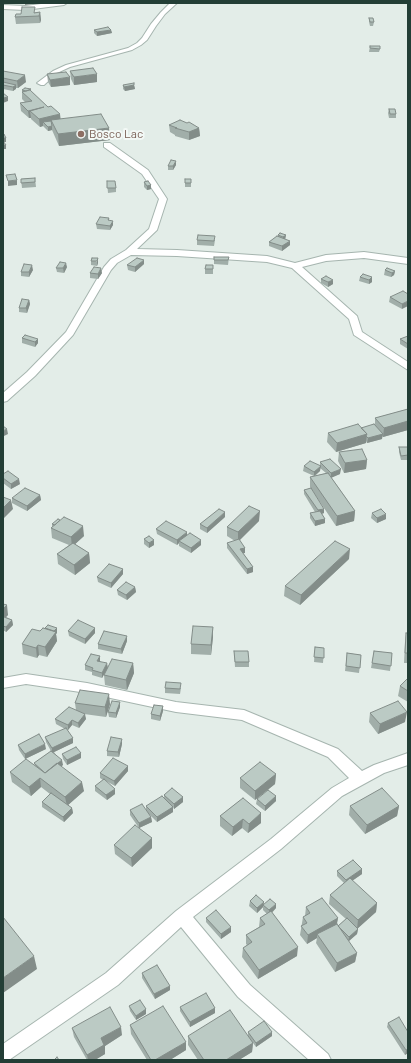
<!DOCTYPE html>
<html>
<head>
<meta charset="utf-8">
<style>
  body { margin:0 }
  #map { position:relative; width:411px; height:1063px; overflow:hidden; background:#e3ede8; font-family:Barlow,sans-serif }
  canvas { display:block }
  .frame { position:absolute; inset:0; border:4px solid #233e36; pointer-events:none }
</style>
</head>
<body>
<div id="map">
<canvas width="411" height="1063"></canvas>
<div class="frame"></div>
</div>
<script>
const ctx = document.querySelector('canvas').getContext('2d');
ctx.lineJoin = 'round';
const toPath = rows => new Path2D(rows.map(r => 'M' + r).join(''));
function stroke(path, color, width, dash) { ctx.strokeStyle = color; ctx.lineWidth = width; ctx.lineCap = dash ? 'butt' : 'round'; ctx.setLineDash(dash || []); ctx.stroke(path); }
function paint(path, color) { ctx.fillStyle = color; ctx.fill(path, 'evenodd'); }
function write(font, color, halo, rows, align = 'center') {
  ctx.font = font + ' Barlow,sans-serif'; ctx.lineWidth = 4; ctx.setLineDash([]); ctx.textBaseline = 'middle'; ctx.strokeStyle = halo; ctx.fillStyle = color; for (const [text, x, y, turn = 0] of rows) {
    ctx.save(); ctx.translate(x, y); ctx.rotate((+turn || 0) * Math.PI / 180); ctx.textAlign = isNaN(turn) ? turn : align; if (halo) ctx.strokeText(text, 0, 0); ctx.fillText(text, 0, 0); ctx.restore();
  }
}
const street = toPath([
  [49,3,67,3,64,5,25,10,3,9,3,5,25,6,49,3],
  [170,3,177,3,165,14,156,26,147,40,141,45,132,50,70,67,57,73,44,85,41,85,37,83,53,71,66,65,128,48,137,43,142,38,151,24,161,12,170,3],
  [104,143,110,143,148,170,167,199,157,230,137,249,177,250,267,256,295,263,326,255,364,252,408,258,408,264,364,258,326,261,302,267,357,316,362,332,408,362,408,370,354,335,349,319,292,268,267,262,177,256,131,255,117,263,111,270,73,335,35,376,7,401,3,402,3,393,27,372,66,332,104,267,111,259,126,250,149,229,159,199,142,174,104,147,104,143],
  [26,674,87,683,176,702,244,710,338,749,362,771,374,765,408,753,408,765,384,773,342,796,281,849,193,917,250,985,328,1054,331,1060,309,1060,238,997,181,927,118,985,9,1060,3,1060,3,1044,106,973,176,911,271,839,332,788,349,778,328,757,242,720,176,712,87,693,26,684,3,688,3,678,26,674]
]);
const wall = toPath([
  [40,12,41,20,40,23,16,24,15,17,21,14],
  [369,18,374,22,373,26,370,26,369,22],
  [94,30,111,30,112,33,97,36,94,33],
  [370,46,380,49,379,52,369,52],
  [3,71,26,82,18,88,16,88,13,91,3,89],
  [70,71,97,82,74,85,71,79],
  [47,74,70,85,51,87,48,82],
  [123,85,134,85,135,89,125,91,123,89],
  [22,90,31,91,60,119,110,140,59,146,52,130,48,131,43,126,40,127,31,119,31,118,29,118,21,111,20,103,25,102,22,99],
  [389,109,396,114,396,118,389,118,388,113],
  [169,125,199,128,200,136,189,140,175,136,175,135,170,132],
  [176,165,173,170,168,170,168,166],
  [35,178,36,187,22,188,21,179],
  [185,179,191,179,191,187,185,187],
  [107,181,116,188,116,192,108,193],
  [144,182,151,185,151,189,147,190,144,187],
  [109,218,109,220,113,225,110,230,97,229,96,224],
  [278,235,286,235,285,239,290,245,282,251,269,246,269,242,278,236],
  [197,240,215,240,214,246,197,245],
  [229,257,228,265,214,264,214,260],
  [92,258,98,263,97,266,91,265,91,261],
  [144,264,135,272,128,270,127,265],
  [213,265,213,274,205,274,205,269],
  [67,267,64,273,57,272,56,268],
  [33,270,29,277,21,276,21,272],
  [385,270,395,271,394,275,391,277,384,275],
  [90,273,102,273,98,279,90,278],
  [360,277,372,277,372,282,369,284,359,281],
  [321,279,333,284,328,287,321,283],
  [408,294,402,309,389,302,390,297],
  [29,300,30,304,27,313,19,312,19,308],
  [25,335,38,343,35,347,22,343,22,338],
  [408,336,408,349,400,344,400,339],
  [408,409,408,430,383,437,382,436,382,439,367,443,366,441,366,443,336,452,327,442,328,433,361,428,375,425,375,418],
  [399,447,408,447,408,460,401,460,399,452],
  [339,452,367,460,366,469,344,473,338,461],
  [320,462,340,474,331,477,355,511,354,521,336,526,312,490,324,513,322,514,325,519,325,523,315,526,310,518,310,513,315,512,304,494,304,490,311,488,310,487,310,477,314,476,303,471,304,466,320,466],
  [320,468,326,473,315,476,320,471],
  [3,474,20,484,11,489,3,483],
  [40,495,41,500,27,511,12,503,12,498],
  [372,513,386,519,377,523,371,518],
  [225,517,207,533,200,529,200,524],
  [259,521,239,540,245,548,245,553,243,553,253,567,253,572,247,574,227,548,227,543,235,541,227,536,227,527],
  [52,524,84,536,75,544,89,553,90,563,75,575,58,564,57,554,69,545,52,538,51,528,52,527],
  [156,529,187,535,201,545,191,553,179,546,179,543,177,545,157,534],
  [144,539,154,545,149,548,144,544],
  [349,559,300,605,284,596,285,586],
  [123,569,123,574,111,588,98,582,97,577],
  [135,587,136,592,127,600,118,595,117,590],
  [3,604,8,615,6,617,12,620,13,625,6,632,3,630],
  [213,627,213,637,211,655,191,654,191,644],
  [45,628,57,628,57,633,56,634,57,641,47,657,39,655,37,658,23,654,22,644],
  [95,628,95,633,85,644,69,636,68,631],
  [406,633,408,633,408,663,404,663,405,642],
  [127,641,122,654,98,649,98,644],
  [315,647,324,648,323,663,314,662],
  [234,651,249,662,249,667,235,667],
  [374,651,392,653,390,671,371,668],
  [347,653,361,655,359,673,345,671],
  [100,661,108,668,133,663,134,673,127,690,105,685,104,675,106,670,102,678,92,675,92,672,85,670,85,665],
  [408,678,408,702,398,696,400,686],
  [165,688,181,688,180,694,165,693],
  [75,703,110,704,106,717,84,714,86,719,79,728,72,725,68,730,67,730,73,743,54,752,63,765,61,766,84,791,68,805,72,808,73,813,64,822,42,807,42,802,50,794,41,787,31,796,12,782,10,772,35,766,34,763,51,751,46,742,45,737,65,729,56,724,55,719,76,710],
  [163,706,163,711,160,721,151,719,151,714],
  [120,707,116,718,109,717,108,712],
  [370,713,405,722,378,734,369,722],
  [122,744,119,757,107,756,107,751],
  [18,745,46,749,25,759,19,750],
  [81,753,81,758,67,765,63,759,62,754],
  [128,766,128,771,115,786,106,781,115,794,107,800,95,791,95,786,103,780,100,778,100,773],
  [276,774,275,784,255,800,240,788,240,778],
  [164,795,183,797,183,802,174,809,173,807,173,812,157,822,149,814,151,817,152,822,139,828,130,815,130,810,146,810,146,806,164,798],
  [276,796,276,801,265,811,256,804,257,799],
  [243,798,261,823,248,833,242,828,232,836,220,826,220,816],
  [350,806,399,806,397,816,365,834,349,815],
  [152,838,152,848,132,867,115,854,114,845],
  [362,869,362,874,352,881,377,903,376,912,357,929,358,929,357,934,348,941,357,953,355,962,335,972,316,943,317,938,307,944,300,935,303,917,305,916,306,907,338,918,337,924,338,926,346,919,329,904,330,895,344,883,337,876,337,871],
  [250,901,264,902,263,907,257,913,249,906],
  [263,905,276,908,272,913,297,956,258,979,242,957,243,948,247,945,246,944,246,935,259,927,260,918,267,914,263,910],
  [206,918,231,932,221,939,206,922],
  [142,973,170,986,170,990,155,999,142,978],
  [129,1006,146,1009,146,1014,136,1020,130,1011],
  [180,1007,215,1008,215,1013,190,1027,180,1011],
  [388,1023,408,1053,405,1055,387,1027],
  [130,1025,186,1050,170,1060,147,1060,131,1034],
  [72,1028,122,1035,105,1046,105,1054,95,1060,87,1060,74,1037],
  [248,1032,272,1036,256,1047,253,1043,252,1052,239,1060,198,1060,188,1045,188,1036,248,1035]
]);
const shadedWall = toPath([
  [25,3,40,3,25,5],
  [40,12,41,20,40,23,39,16],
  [111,30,112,33,97,36,97,32],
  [97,74,97,82,74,85,74,77],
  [25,75,26,82,18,88,17,81],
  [70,77,70,85,51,87,50,80],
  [16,85,16,89,13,91,13,87],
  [134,85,135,89,125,91,124,87],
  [8,97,8,101,3,103,3,98],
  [44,107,30,111,31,118,29,118,28,111],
  [60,114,61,122,51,120,51,124,43,122,43,126,40,127,39,119],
  [52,126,52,130,48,131,48,127],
  [109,128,110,140,59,146,58,134],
  [199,128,200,136,189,140,189,132],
  [3,138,6,138,6,142,3,142],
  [3,145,6,145,6,149,3,149],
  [176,161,176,165,173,170,173,166],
  [17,180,17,185,8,186,8,181],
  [151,185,151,189,147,190,147,186],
  [113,221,113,225,110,230,110,226],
  [286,235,285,240,283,241,283,237],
  [290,241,290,245,282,251,282,246],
  [98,258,98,263,97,266,97,261],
  [144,260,144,264,135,272,135,267],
  [66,263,67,267,64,273,63,268],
  [32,265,33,270,29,277,29,272],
  [101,268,102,273,98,279,98,274],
  [395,271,394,275,391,277,392,273],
  [372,277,372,282,369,284,369,280],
  [333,280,333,284,328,287,328,282],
  [29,300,30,304,27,313,26,308],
  [408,301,408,306,402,309,402,304],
  [38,339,38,343,35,347,35,342],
  [408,421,408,430,383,437,384,428],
  [7,429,8,434,4,436,3,431],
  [367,434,366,443,336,452,337,443],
  [383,434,382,439,367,443,368,438],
  [367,460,366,469,344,473,345,463],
  [321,466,320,471,314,476,314,472],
  [341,469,340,474,331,478,331,473],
  [19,479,20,484,11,489,11,484],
  [40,495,41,500,27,511,27,506],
  [11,500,13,509,3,519,3,508],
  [324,509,324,513,317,515,318,510],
  [260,511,259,521,238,542,238,532],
  [355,511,354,521,336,526,337,516],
  [225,512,225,517,207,533,207,528],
  [386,514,386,519,377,523,377,518],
  [325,519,325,523,315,526,315,521],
  [83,526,84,536,72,547,71,537],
  [187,532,187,537,179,541,179,543,177,545,177,540],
  [154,540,154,545,149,548,149,543],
  [201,540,201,545,191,553,191,548],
  [245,548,245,553,239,554,240,549],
  [350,549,349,559,300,605,301,595],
  [89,553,90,563,75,575,74,565],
  [253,567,253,572,247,574,247,569],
  [123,569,123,574,111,588,111,583],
  [135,587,136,592,127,600,126,595],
  [7,605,8,615,3,620,3,609],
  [12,620,13,625,6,632,6,627],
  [213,627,213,637,211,655,211,645],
  [57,628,57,633,56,634,57,641,47,657,45,647,53,633],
  [95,628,95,633,85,644,85,639],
  [127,636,127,641,122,654,121,649],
  [38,645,39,655,37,658,36,648],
  [100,656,100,661,98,666,97,661],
  [107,663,108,668,102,678,102,673],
  [133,663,134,673,127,690,126,680],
  [109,694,110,704,106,717,105,707],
  [120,702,120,707,116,718,116,713],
  [163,706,163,711,160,721,160,716],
  [407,712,405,722,378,734,380,724],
  [85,714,86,719,79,728,78,723],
  [72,720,72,725,68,730,68,725],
  [73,738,73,743,52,753,52,748],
  [122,739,122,744,119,757,118,752],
  [45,744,46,749,25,759,25,754],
  [81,753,81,758,67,765,67,760],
  [62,760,63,765,46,778,45,773],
  [128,766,128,771,115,786,114,781],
  [276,774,275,784,255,800,255,791],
  [40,778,41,787,31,796,29,787],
  [82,782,84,791,67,806,65,797],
  [115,789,115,794,107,800,106,795],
  [276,796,276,801,265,811,265,806],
  [183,797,183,802,174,809,174,804],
  [399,806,397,816,365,834,367,825],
  [173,807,173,812,157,822,157,817],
  [72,808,73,813,64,822,63,817],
  [261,813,261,823,248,833,249,824],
  [151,817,152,822,139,828,139,823],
  [243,819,242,828,232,836,233,827],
  [152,838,152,848,132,867,131,858],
  [362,869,362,874,346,885,346,880],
  [264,902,263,907,257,913,257,908],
  [377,903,376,912,357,929,358,920],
  [276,904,276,908,269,915,269,910],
  [338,918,336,927,317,934,317,938,307,944,308,935],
  [231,927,231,932,221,939,221,934],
  [358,929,357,934,348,942,349,937],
  [298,947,297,956,258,979,259,970],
  [357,953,355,962,335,972,337,963],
  [34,956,37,969,3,993,3,978],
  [170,986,170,990,155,999,154,994],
  [215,1008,215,1013,190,1027,190,1022],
  [146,1009,146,1014,136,1020,136,1016],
  [121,1027,122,1035,105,1046,105,1054,95,1060,88,1060,87,1055,101,1038],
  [272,1032,272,1036,256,1047,256,1043],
  [186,1042,186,1050,170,1060,155,1060],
  [253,1043,252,1052,239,1060,226,1060],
  [408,1049,408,1053,405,1055,406,1050]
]);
const building = toPath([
  [22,7,35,7,34,13,40,12,39,16,15,17,16,14,21,14,22,7],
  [369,18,373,18,374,22,370,22,369,18],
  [108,27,111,30,97,32,94,30,108,27],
  [370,46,380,46,380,49,370,48,370,46],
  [93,68,97,74,74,77,70,71,93,68],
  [3,71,25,75,17,81,3,78,3,71],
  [66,72,70,77,50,80,47,74,66,72],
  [3,82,16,85,13,87,3,85,3,82],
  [134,83,134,85,124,87,123,85,134,83],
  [25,88,31,89,26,91,22,90,25,88],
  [30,90,48,107,51,106,60,114,39,119,30,111,44,107,28,111,20,103,32,101,22,92,30,90],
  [3,93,8,97,3,98,3,93],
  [389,109,395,109,396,114,390,114,389,109],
  [101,114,109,128,58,134,51,120,101,114],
  [180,120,187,123,189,122,199,128,189,132,175,128,177,128,169,125,180,120],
  [51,121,52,126,48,127,43,122,51,121],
  [3,134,4,134,6,138,3,138,3,134],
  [3,141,6,145,3,145,3,141],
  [171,160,176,161,173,166,168,166,171,160],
  [15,174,17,180,8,181,6,175,15,174],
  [35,178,35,182,21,183,21,179,35,178],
  [185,179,191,179,191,183,185,183,185,179],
  [107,181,115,181,116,188,107,188,107,181],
  [148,181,151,185,147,186,144,182,148,181],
  [100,217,109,218,108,220,113,221,110,226,96,224,100,217],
  [280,233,286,235,283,237,278,235,280,233],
  [198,235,215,236,214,241,197,240,198,235],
  [277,236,290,241,282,246,269,242,277,236],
  [214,257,229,257,228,260,214,260,214,257],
  [92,258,98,258,97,261,91,261,92,258],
  [137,258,144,260,135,267,127,265,137,258],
  [60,262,66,263,63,268,56,268,60,262],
  [24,264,32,265,29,272,21,272,24,264],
  [206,265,213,265,213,269,205,269,206,265],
  [94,267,101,268,98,274,90,273,94,267],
  [387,268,395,271,392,273,385,270,387,268],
  [363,274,372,277,369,280,360,277,363,274],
  [326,276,333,280,328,282,321,279,326,276],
  [403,291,408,294,408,301,402,304,390,297,403,291],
  [22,299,29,300,26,308,19,308,22,299],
  [25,335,38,339,35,342,22,338,25,335],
  [408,336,408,344,400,339,408,336],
  [408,409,408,421,384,428,375,418,408,409],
  [358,424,367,434,337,443,328,433,358,424],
  [374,424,383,434,368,438,366,436,367,434,361,428,374,424],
  [3,426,7,429,3,431,3,426],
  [399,447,408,447,408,455,401,456,399,447],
  [362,449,367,460,345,463,339,452,362,449],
  [330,459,341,469,331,473,320,462,330,459],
  [310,461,321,466,314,472,304,466,310,461],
  [8,471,19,479,11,484,3,478,3,474,8,471],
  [328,473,355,511,337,516,310,477,328,473],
  [25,488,40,495,27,506,12,498,25,488],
  [311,488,324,509,318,510,304,490,311,488],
  [3,497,11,500,3,508,3,497],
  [249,506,260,511,238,532,227,527,249,506],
  [219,509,225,512,207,528,200,524,219,509],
  [381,509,386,514,377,518,372,513,381,509],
  [320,511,325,519,315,521,310,513,320,511],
  [64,517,83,526,71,537,51,528,64,517],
  [58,519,60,520,55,525,52,524,58,519],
  [166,521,187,532,177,540,156,529,166,521],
  [190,533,201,540,191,548,179,541,190,533],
  [149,536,154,540,149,543,144,539,149,536],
  [239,539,245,548,240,549,253,567,247,569,227,543,239,539],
  [335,541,350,549,301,595,285,586,335,541],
  [73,543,89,553,74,565,57,554,73,543],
  [109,564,123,569,111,583,97,577,109,564],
  [126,582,135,587,126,595,117,590,126,582],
  [3,604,7,605,3,609,3,604],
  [3,617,4,617,12,620,6,627,3,626,3,617],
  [78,620,95,628,85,639,68,631,78,620],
  [48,625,57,628,54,631,45,628,48,625],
  [193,626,213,627,211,645,191,644,193,626],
  [43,628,56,632,45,647,38,645,36,648,22,644,32,629,40,631,43,628],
  [104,631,127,636,121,649,98,644,104,631],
  [406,633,408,633,408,653,405,653,406,633],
  [315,647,324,648,324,658,314,657,315,647],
  [234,651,248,651,249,662,235,662,234,651],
  [374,651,392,653,391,666,372,663,374,651],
  [347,653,361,655,360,668,346,666,347,653],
  [91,654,100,656,97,661,107,663,102,673,92,670,93,668,85,665,91,654],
  [112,659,133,663,126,680,104,675,112,659],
  [408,678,408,691,400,686,408,678],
  [166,682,181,683,180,689,165,688,166,682],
  [80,690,109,694,105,707,75,703,80,690],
  [112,701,120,702,116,713,108,712,112,701],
  [398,701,407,712,380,724,370,713,398,701],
  [154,705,163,706,160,716,151,714,154,705],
  [69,707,85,714,78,723,72,720,68,725,55,719,69,707],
  [66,728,73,738,52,748,45,737,66,728],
  [39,734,45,744,25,754,18,745,39,734],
  [111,737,122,739,118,752,107,751,111,737],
  [76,747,81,753,67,760,62,754,76,747],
  [51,751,62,760,45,773,34,763,51,751],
  [113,758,128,766,114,781,100,773,113,758],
  [26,759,45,773,57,763,82,782,65,797,40,778,29,787,10,772,26,759],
  [260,762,276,774,255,791,240,778,260,762],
  [104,779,115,789,106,795,95,786,104,779],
  [172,788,183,797,174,804,164,795,172,788],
  [382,788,399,806,367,825,350,806,382,788],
  [268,790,276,796,265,806,257,799,268,790],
  [51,793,72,808,63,817,42,802,51,793],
  [162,796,173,807,157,817,146,806,162,796],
  [243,798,261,813,249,824,243,819,233,827,220,816,243,798],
  [142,804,151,817,139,823,130,810,142,804],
  [135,825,152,838,131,858,114,845,135,825],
  [353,860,362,869,346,880,337,871,353,860],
  [350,878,377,903,358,920,330,895,350,878],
  [256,895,264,902,257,908,250,901,256,895],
  [322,898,338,918,308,935,301,926,307,923,303,917,310,913,306,907,322,898],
  [270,899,276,904,269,910,263,905,270,899],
  [216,910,231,927,221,934,206,918,216,910],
  [271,911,298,947,259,970,243,948,252,942,246,935,265,924,260,918,271,911],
  [3,917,34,956,3,978,3,917],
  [347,918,358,929,349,937,338,926,347,918],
  [337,924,357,953,337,963,317,934,337,924],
  [157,965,170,986,154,994,142,973,157,965],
  [206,993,215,1008,190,1022,180,1007,206,993],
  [140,1000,146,1009,136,1016,129,1006,140,1000],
  [163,1006,186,1042,155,1060,151,1060,130,1025,163,1006],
  [110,1007,121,1027,101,1038,104,1045,87,1055,72,1028,110,1007],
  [230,1010,253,1043,226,1060,204,1060,188,1036,230,1010],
  [399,1017,408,1032,408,1049,406,1050,388,1023,399,1017],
  [264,1021,272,1032,256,1043,248,1032,264,1021],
  [57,1057,59,1060,54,1060,57,1057]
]);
const markers = [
  [81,134,4,"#8d6e63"]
];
const farEducationnames = [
  ["Bosco Lac",89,134]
];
stroke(street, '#a6b5af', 2);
paint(street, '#fff');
paint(wall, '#a1aea9');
paint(shadedWall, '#838d89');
paint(building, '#bbcac4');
stroke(building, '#838d89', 1);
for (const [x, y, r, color] of markers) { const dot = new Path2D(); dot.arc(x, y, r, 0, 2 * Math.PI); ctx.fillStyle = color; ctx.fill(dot); stroke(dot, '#f3f9f6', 1.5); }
write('12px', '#785e54', '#f3f9f6', farEducationnames, 'left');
</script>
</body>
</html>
